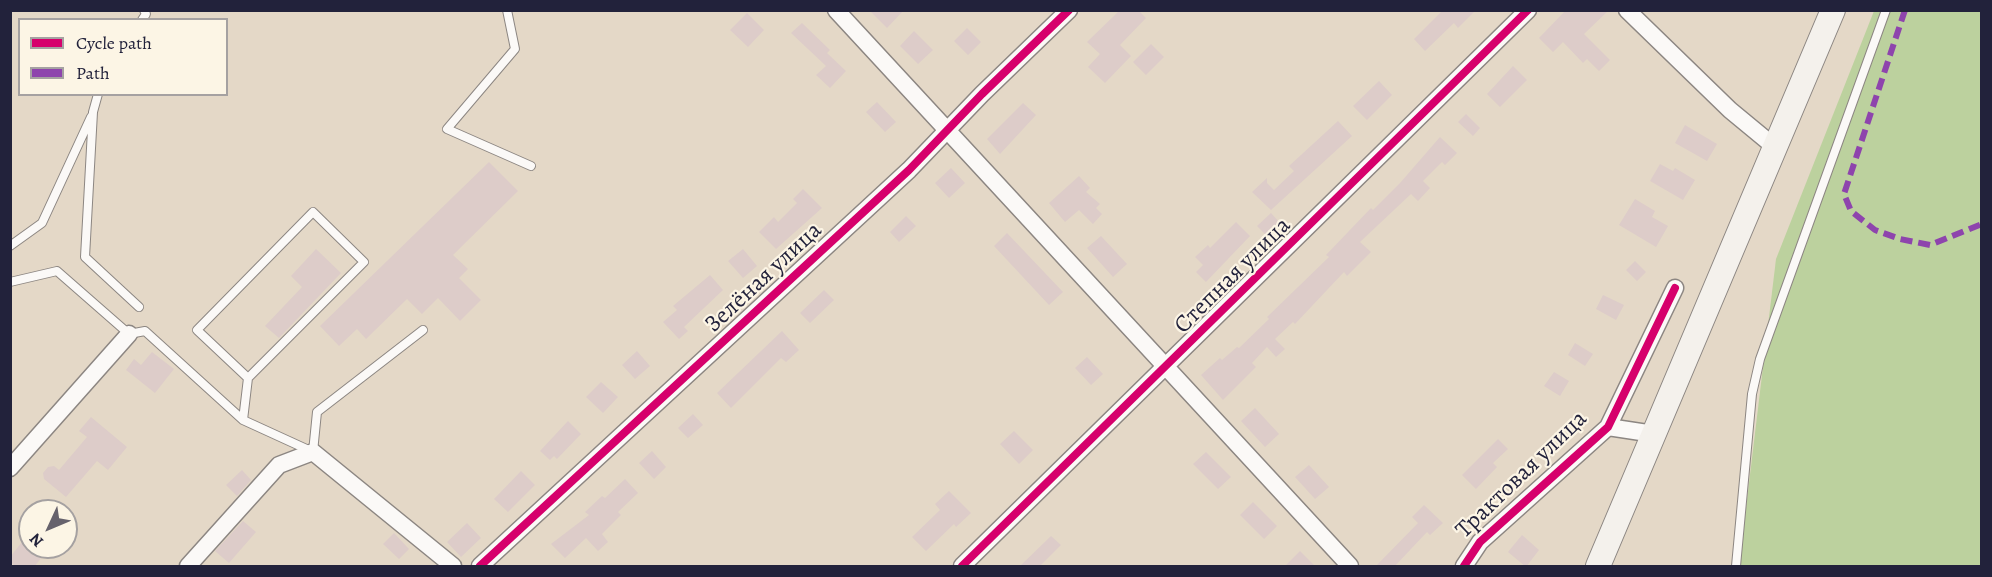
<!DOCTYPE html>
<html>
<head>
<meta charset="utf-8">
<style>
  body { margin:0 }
  #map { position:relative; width:1992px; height:577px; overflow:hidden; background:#e4d8c7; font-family:Alegreya,serif }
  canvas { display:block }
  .frame { position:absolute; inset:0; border:12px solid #22223b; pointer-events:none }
  .legend { position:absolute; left:18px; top:18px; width:210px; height:78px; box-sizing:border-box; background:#fcf5e5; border:2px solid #a5a1a1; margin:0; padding:8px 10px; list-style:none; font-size:18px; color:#22223b }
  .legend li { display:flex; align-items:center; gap:12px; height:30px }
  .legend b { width:30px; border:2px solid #a5a1a1 }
  .north { position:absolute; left:18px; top:499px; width:60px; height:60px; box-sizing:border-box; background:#fcf5e5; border:2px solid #a5a1a1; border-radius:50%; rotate:226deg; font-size:16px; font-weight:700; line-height:24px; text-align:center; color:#22223b }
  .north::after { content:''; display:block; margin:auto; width:21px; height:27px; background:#66626c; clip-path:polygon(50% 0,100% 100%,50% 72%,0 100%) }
</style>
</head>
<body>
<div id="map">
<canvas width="1992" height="577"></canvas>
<div class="frame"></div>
<ul class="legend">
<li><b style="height:8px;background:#d6006c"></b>Cycle path</li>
<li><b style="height:8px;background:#8e44ad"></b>Path</li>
</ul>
<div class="north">N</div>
</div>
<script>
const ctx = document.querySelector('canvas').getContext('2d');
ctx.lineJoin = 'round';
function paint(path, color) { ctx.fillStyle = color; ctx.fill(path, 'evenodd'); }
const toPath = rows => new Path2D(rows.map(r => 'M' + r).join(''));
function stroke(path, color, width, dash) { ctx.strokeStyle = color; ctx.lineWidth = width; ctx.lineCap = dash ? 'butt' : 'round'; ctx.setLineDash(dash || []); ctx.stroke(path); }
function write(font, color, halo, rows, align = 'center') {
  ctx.font = font + ' Alegreya,serif'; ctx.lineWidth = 4.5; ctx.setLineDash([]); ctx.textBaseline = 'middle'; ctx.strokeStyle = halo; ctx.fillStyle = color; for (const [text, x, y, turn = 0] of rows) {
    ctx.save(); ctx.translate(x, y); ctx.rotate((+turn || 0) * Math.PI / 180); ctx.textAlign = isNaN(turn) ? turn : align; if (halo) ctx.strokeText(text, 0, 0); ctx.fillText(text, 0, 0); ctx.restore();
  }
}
const green = toPath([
  [1874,11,1981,11,1981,566,1739,566,1776,259]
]);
const building = toPath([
  [869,10,904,10,887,28],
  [1120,10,1138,10,1146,18,1120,45,1131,56,1105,83,1088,67,1100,54,1087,42],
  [1443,10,1476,10,1458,28,1454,23,1425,51,1414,39],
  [1566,10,1609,10,1584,34,1610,60,1599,71,1587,59,1583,63,1563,42,1553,52,1539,38],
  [747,13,764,30,748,47,730,30],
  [802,23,830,50,827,53,846,71,830,88,816,75,826,66,791,33],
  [967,28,981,42,968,55,954,41],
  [914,31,933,50,918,64,900,46],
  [1151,44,1164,57,1146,75,1133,62],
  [1513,66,1527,80,1500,107,1487,94],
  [1379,81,1392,95,1367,120,1353,106],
  [877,102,896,122,885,132,866,112],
  [1023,103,1036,115,1000,154,987,139],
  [1466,114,1480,128,1473,136,1458,122],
  [1338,121,1352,136,1271,210,1252,192,1267,178,1267,183,1274,190,1294,171,1289,166],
  [1685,125,1717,144,1707,161,1675,143],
  [1440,137,1457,153,1445,165,1442,162,1423,181,1430,188,1418,201,1411,194,1360,242,1371,252,1347,276,1344,272,1295,324,1293,322,1275,339,1285,349,1276,357,1267,347,1252,363,1256,367,1223,400,1201,375,1220,358,1222,360,1237,347,1239,348,1269,319,1267,317,1329,257,1326,255,1371,208,1373,210,1400,183],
  [489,162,518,191,453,255,468,269,459,278,481,300,460,321,438,298,422,314,407,299,366,339,357,329,339,346,320,326],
  [1660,164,1673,171,1675,168,1695,180,1683,200,1650,181],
  [951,168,965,183,949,198,935,183],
  [1079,176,1090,188,1086,192,1100,204,1096,208,1102,214,1093,224,1079,210,1065,222,1049,203],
  [803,189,822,208,776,249,759,232,774,217,778,222,797,203,793,199],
  [1635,199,1655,211,1652,217,1668,226,1656,247,1619,225],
  [1271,213,1280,223,1267,236,1257,226],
  [906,216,916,226,899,242,890,232],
  [1236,222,1250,236,1206,282,1196,272,1203,265,1195,257,1208,245,1210,248],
  [1007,233,1063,292,1049,305,994,246],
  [1101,236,1127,264,1113,277,1087,248],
  [316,249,341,273,279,338,265,326,302,287,291,276],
  [743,249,757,266,743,278,728,261],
  [1635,261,1646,272,1637,281,1626,270],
  [710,275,723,290,684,327,688,331,679,339,663,322,677,310,673,306],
  [824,290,834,300,810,323,800,313],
  [1603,295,1624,305,1616,320,1596,309],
  [782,331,799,350,786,362,781,358,731,408,717,393],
  [1575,343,1593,354,1585,366,1568,355],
  [637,351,650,366,635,379,622,365],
  [152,352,174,369,155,393,126,370,134,359,141,365],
  [1087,357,1103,374,1091,385,1075,368],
  [1554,372,1569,381,1560,396,1544,386],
  [601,382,618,397,603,413,586,397],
  [1255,408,1279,434,1265,447,1241,421],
  [693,414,703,425,688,438,678,428],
  [91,417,127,447,108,470,97,461,66,497,44,479,43,473,48,467,54,466,59,470,87,437,79,431],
  [568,421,581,434,557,459,554,456,550,460,540,451],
  [1014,431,1033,450,1019,464,1000,444],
  [1498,439,1508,449,1493,463,1497,467,1476,489,1462,475],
  [652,451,666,467,654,479,639,463],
  [1206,452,1231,477,1218,489,1193,464],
  [1309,465,1329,487,1315,499,1295,477],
  [242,470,251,480,237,496,226,485],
  [521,471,535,485,508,512,494,499],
  [625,479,638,493,618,512,621,515,602,534,608,542,598,551,586,538,565,558,551,544,589,515,585,512,602,496,605,498],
  [949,491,971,513,956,527,954,524,926,551,912,537,940,510,935,504],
  [1253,502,1277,526,1264,539,1240,515],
  [1424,505,1443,523,1430,535,1427,532,1394,567,1375,567,1418,523,1412,517],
  [243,521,256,532,229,563,215,551],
  [467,523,481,538,461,557,447,542],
  [30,532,30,547,50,547,34,567,17,567,10,562,10,557],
  [394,533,409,549,399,559,383,544],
  [1522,535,1539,550,1526,567,1508,552],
  [1051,536,1061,545,1039,567,1019,567],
  [1300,551,1316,567,1284,567]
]);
const lane = toPath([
  [507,10,515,49,447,129,531,166],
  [142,20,146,14,144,10],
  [98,94,93,112,85,257,139,307],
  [10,246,42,223,91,117],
  [10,282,57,271,129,334,145,331,243,420,313,452,317,412,423,330],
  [243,420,248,378,364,262,313,212,197,330,248,378],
  [1736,566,1752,394,1760,359,1886,10]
]);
const street = toPath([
  [836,10,1350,566],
  [1627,10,1730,110,1776,148],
  [1608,427,1654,434],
  [10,468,129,334],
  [188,566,279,465,313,452,453,566],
  [480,566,909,170,982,94,1069,10],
  [962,566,1528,10],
  [1464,566,1480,542,1608,427,1675,288]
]);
const secondary = toPath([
  [1598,566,1833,10]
]);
const quiet = toPath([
  [1905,10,1844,194,1851,211,1875,230,1900,239,1930,245,1982,224]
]);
const cycleway = toPath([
  [480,566,909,170,982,94,1069,10],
  [962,566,1528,10],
  [1464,566,1480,542,1608,427,1675,288]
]);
const streetNames = [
  ["Степная улица",1233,276,-45],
  ["Зелёная улица",764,278,-43],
  ["Трактовая улица",1522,475,-44]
];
paint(green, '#bcd19e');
paint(building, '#ddccc9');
stroke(lane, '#8c8682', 10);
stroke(street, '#8c8682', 19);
stroke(secondary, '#8c8682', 26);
stroke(lane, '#fbf9f7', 8);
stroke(street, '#fbf9f7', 16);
stroke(secondary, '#f4f1ec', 24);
stroke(quiet, '#8e44ad', 6, [12, 6]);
stroke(cycleway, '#d6006c', 8);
write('24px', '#22223b', '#fcf5e5', streetNames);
</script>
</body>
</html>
